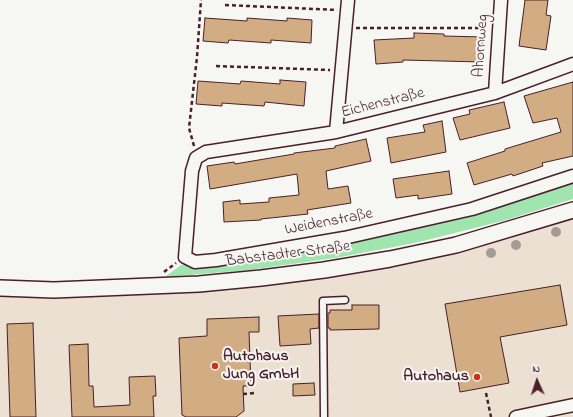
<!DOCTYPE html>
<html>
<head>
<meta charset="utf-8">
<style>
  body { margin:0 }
  #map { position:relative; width:573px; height:417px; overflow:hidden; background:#f6f6f2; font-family:"Indie Flower",sans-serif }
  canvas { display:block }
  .north { position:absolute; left:517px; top:361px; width:40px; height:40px; -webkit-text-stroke:3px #f6f6f2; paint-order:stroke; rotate:357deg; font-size:11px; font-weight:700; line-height:16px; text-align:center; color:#4a1f2b }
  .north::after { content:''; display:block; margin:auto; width:14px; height:18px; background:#4a1f2b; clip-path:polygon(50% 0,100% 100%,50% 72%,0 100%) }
</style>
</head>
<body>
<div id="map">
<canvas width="573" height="417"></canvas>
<div class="north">N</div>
</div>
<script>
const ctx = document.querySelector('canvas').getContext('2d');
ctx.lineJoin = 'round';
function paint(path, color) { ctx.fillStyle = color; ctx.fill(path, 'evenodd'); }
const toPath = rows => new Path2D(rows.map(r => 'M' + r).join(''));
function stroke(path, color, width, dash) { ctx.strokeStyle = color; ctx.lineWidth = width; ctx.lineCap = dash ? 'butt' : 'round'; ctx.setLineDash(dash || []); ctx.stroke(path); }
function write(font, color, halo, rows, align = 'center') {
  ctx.font = font + ' "Indie Flower",sans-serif'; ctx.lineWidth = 4; ctx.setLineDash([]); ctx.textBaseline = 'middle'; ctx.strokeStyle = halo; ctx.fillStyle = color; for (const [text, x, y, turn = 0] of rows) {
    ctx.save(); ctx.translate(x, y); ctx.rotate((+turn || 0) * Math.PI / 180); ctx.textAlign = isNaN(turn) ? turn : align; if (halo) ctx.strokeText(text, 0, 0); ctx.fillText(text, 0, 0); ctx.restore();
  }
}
const built = toPath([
  [573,212,573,417,0,417,0,297,200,292,345,275,482,239]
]);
const green = toPath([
  [573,184,573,199,506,220,415,243,335,258,249,270,165,277,181,265,196,265,326,247,481,213]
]);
const building = toPath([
  [525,0,548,0,546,15,551,16,546,50,519,46,525,0],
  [205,18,247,21,247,18,287,21,287,18,312,20,311,43,271,40,271,43,229,40,228,43,203,41,205,18],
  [414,33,444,34,444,36,483,37,482,62,403,60,403,62,376,64,374,40,414,38,414,33],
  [280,80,306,82,304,106,265,102,264,106,222,103,222,106,196,104,198,81,240,84,241,81,280,84,280,80],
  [573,82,573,156,542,163,543,166,513,176,512,174,474,185,467,163,505,151,505,149,561,132,557,118,533,123,524,96,573,82],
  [504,102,510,128,460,140,453,118,470,114,469,110,504,102],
  [442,121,446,152,391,163,387,138,425,132,423,125,442,121],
  [366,139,371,161,326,171,328,189,348,186,351,203,307,210,308,214,261,219,261,220,224,222,223,202,240,200,240,204,269,202,269,198,299,195,297,174,210,189,207,166,234,162,235,164,294,154,294,153,335,148,335,146,366,139],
  [449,171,452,194,418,199,418,195,396,198,393,179,449,171],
  [560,285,567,325,500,337,509,383,460,392,445,304,560,285],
  [352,305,379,305,379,329,330,330,330,328,328,328,328,313,330,313,330,310,352,310,352,305],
  [319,314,319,328,310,329,311,344,280,346,278,316,319,314],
  [259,317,259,332,249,332,251,386,243,386,244,411,236,417,186,417,182,415,179,338,207,336,207,319,259,317],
  [33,323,36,417,10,417,7,324,33,323],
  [88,344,89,386,93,386,94,407,130,405,129,377,155,376,156,396,153,396,154,417,72,417,69,345,88,344],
  [314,383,315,395,293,396,293,384,314,383]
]);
const path = toPath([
  [225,5,337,10],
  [356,28,489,28],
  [216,66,330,70],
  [194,146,189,128,197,57,201,0],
  [164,272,176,263],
  [486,393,491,417],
  [243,394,255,393]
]);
const service = toPath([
  [324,417,323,301,345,300]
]);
const minor = toPath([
  [573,64,495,93,336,132,206,152,196,158,192,171,185,257,195,262,216,260,344,238,472,209,573,176],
  [495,93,501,0],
  [336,132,348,0],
  [516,417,573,405]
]);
const tertiary = toPath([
  [0,288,54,290,199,284,261,278,324,270,390,259,456,245,573,210]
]);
const trees = [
  [556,232],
  [516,245],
  [491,253]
];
const markers = [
  [215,366,4,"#c8321e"],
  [477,377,4,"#c8321e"]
];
const streetNames = [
  ["Ahornweg",482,46,-86],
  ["Eichenstraße",383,104,-14],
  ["Weidenstraße",329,223,-11],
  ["Babstadter Straße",288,255,-7]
];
const poiNames = [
  ["Autohaus",223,357],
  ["Jung GmbH",223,375],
  ["Autohaus",469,377,"right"]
];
paint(built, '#ebe0d1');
paint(green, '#a0e4af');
paint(building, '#d2ad84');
stroke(building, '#4a1f2b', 1);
stroke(service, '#4a1f2b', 9);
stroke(minor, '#4a1f2b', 15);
stroke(tertiary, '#4a1f2b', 18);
stroke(path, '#4a1f2b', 2.5, [4, 3]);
stroke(service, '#f6f6f2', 6);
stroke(minor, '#f6f6f2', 12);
stroke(tertiary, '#f6f6f2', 15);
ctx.fillStyle = '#a49b97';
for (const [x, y] of trees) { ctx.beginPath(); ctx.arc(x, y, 5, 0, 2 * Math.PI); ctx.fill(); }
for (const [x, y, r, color] of markers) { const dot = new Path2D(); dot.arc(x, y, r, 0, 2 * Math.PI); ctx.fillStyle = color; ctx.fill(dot); stroke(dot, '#f6f6f2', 1.5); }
write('16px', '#4a1f2b', '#f6f6f2', streetNames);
write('bold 16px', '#4a1f2b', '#f6f6f2', poiNames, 'left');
</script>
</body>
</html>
